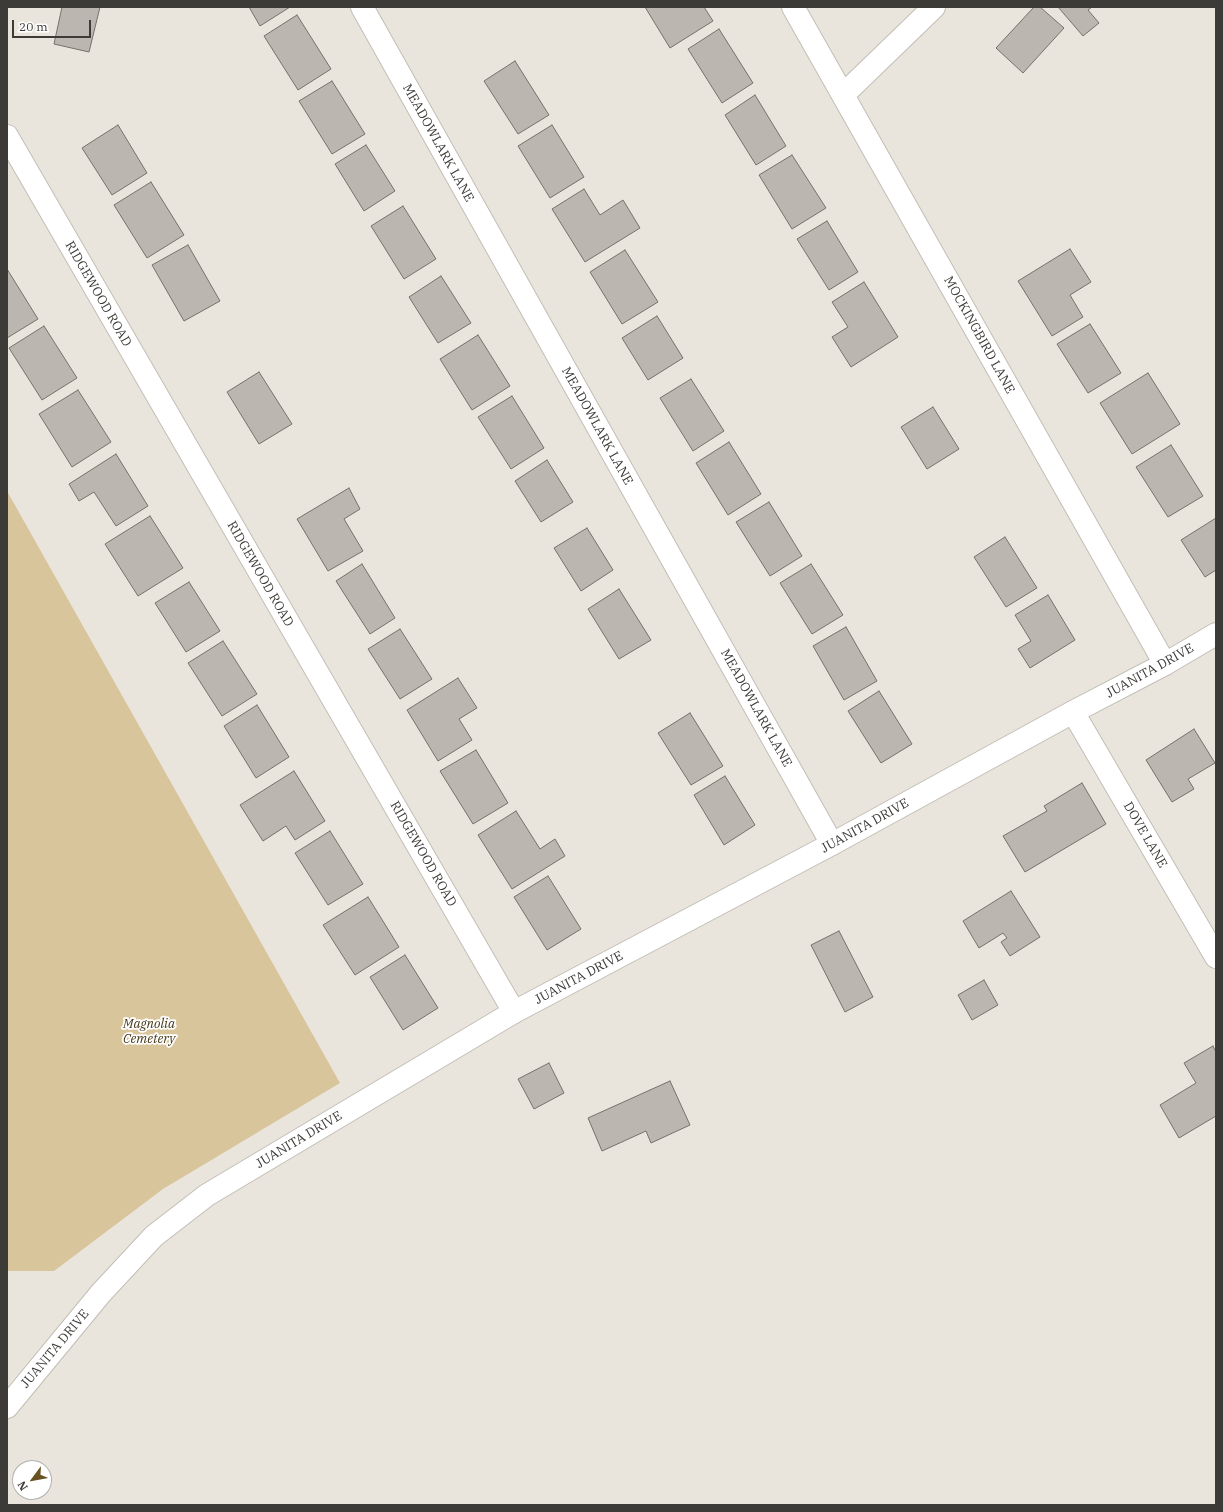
<!DOCTYPE html>
<html>
<head>
<meta charset="utf-8">
<style>
  body { margin:0 }
  #map { position:relative; width:1223px; height:1512px; overflow:hidden; background:#e9e5dd; font-family:"IBM Plex Serif",serif }
  canvas { display:block }
  .frame { position:absolute; inset:0; border:8px solid #3d3b38; pointer-events:none }
  .north { position:absolute; left:12px; top:1460px; width:40px; height:40px; box-sizing:border-box; background:#fff; border:1px solid #b1b1af; border-radius:50%; rotate:238deg; font-size:11px; font-weight:700; line-height:16px; text-align:center; color:#3d3b38 }
  .north::after { content:''; display:block; margin:auto; width:14px; height:18px; background:#685221; clip-path:polygon(50% 0,100% 100%,50% 72%,0 100%) }
  .scale { position:absolute; left:12px; top:20px; width:79px; height:18px; box-sizing:border-box; border:2px solid #3d3b38; border-top:0; padding-left:5px; font-size:12px; line-height:14px; white-space:nowrap; color:#3d3b38; -webkit-text-stroke:3px #fff; paint-order:stroke }
</style>
</head>
<body>
<div id="map">
<canvas width="1223" height="1512"></canvas>
<div class="frame"></div>
<div class="north">N</div>
<div class="scale">20 m</div>
</div>
<script>
const ctx = document.querySelector('canvas').getContext('2d');
ctx.lineJoin = 'round';
function paint(path, color) { ctx.fillStyle = color; ctx.fill(path, 'evenodd'); }
const toPath = rows => new Path2D(rows.map(r => 'M' + r).join(''));
function stroke(path, color, width, dash) { ctx.strokeStyle = color; ctx.lineWidth = width; ctx.lineCap = dash ? 'butt' : 'round'; ctx.setLineDash(dash || []); ctx.stroke(path); }
function write(font, color, halo, rows, align = 'center') {
  ctx.font = font + ' "IBM Plex Serif",serif'; ctx.lineWidth = 3.5; ctx.setLineDash([]); ctx.textBaseline = 'middle'; ctx.strokeStyle = halo; ctx.fillStyle = color; for (const [text, x, y, turn = 0] of rows) {
    ctx.save(); ctx.translate(x, y); ctx.rotate((+turn || 0) * Math.PI / 180); ctx.textAlign = isNaN(turn) ? turn : align; if (halo) ctx.strokeText(text, 0, 0); ctx.fillText(text, 0, 0); ctx.restore();
  }
}
const green = toPath([
  [7,491,340,1083,163,1189,54,1271,7,1271]
]);
const building = toPath([
  [62,7,100,7,89,52,54,44,62,7],
  [249,7,290,7,260,26,249,7],
  [645,7,704,7,713,21,670,48,645,7],
  [1034,7,1040,7,1064,28,1023,73,996,48,1034,7],
  [1058,7,1092,7,1088,10,1099,23,1083,36,1058,7],
  [297,15,331,69,298,90,264,36,297,15],
  [719,29,753,83,722,103,688,49,719,29],
  [515,61,549,115,518,134,484,81,515,61],
  [332,81,365,134,332,154,299,101,332,81],
  [755,95,786,146,756,165,725,115,755,95],
  [118,125,147,173,112,195,82,148,118,125],
  [552,125,584,177,550,198,518,146,552,125],
  [366,145,395,191,364,211,335,164,366,145],
  [792,155,826,208,792,229,759,175,792,155],
  [151,182,184,235,147,258,114,205,151,182],
  [584,189,600,215,623,200,640,228,585,262,552,209,584,189],
  [403,206,436,259,404,279,371,226,403,206],
  [827,221,858,272,829,290,797,239,827,221],
  [188,245,220,301,184,321,152,265,188,245],
  [1070,249,1091,282,1070,295,1083,317,1052,336,1018,281,1070,249],
  [625,250,658,302,622,324,590,272,625,250],
  [7,269,38,319,7,338,7,269],
  [441,276,471,323,438,343,409,297,441,276],
  [864,282,898,337,851,367,832,337,848,327,832,302,864,282],
  [657,316,683,358,648,380,622,338,657,316],
  [1090,324,1121,373,1088,393,1057,344,1090,324],
  [44,326,77,378,42,400,9,348,44,326],
  [478,335,510,386,472,410,440,359,478,335],
  [259,372,292,424,259,444,227,392,259,372],
  [1148,373,1180,424,1132,454,1100,403,1148,373],
  [691,379,724,431,693,451,660,398,691,379],
  [78,390,111,442,72,467,39,414,78,390],
  [512,396,544,448,511,469,478,417,512,396],
  [933,407,959,449,927,469,901,427,933,407],
  [729,442,761,494,728,515,696,463,729,442],
  [1171,445,1203,496,1168,517,1136,467,1171,445],
  [116,454,148,506,116,526,94,492,79,501,69,484,116,454],
  [547,460,573,502,541,522,515,481,547,460],
  [349,488,360,509,344,519,363,551,328,571,297,519,349,488],
  [769,502,802,556,770,576,736,522,769,502],
  [150,516,183,568,138,596,105,544,150,516],
  [1216,518,1216,570,1205,577,1181,540,1216,518],
  [587,528,613,570,581,591,554,548,587,528],
  [1005,537,1037,588,1006,607,974,557,1005,537],
  [362,564,395,618,370,634,336,581,362,564],
  [811,564,843,615,812,634,780,583,811,564],
  [189,582,220,631,186,652,155,603,189,582],
  [619,589,651,640,619,659,588,609,619,589],
  [1048,595,1075,640,1030,668,1018,649,1031,641,1015,615,1048,595],
  [846,627,877,681,844,700,813,646,846,627],
  [400,629,432,679,400,699,368,649,400,629],
  [223,641,257,694,222,716,188,663,223,641],
  [458,678,477,708,459,719,472,740,438,761,407,710,458,678],
  [879,691,912,744,881,763,848,711,879,691],
  [257,705,289,757,256,778,224,726,257,705],
  [690,713,723,766,691,785,658,733,690,713],
  [1194,729,1215,763,1188,779,1194,789,1172,802,1146,760,1194,729],
  [476,750,508,803,473,824,440,771,476,750],
  [294,771,325,821,295,840,286,826,263,841,240,805,294,771],
  [725,776,755,825,724,845,694,795,725,776],
  [1082,783,1106,824,1025,872,1003,836,1047,811,1044,806,1082,783],
  [516,811,540,849,555,839,565,856,512,889,478,835,516,811],
  [330,831,363,884,328,905,295,853,330,831],
  [548,876,581,929,547,950,514,897,548,876],
  [1011,891,1040,937,1010,956,1001,942,1007,938,1003,933,979,948,963,921,1011,891],
  [368,897,399,947,355,975,323,925,368,897],
  [839,931,873,997,845,1012,811,945,839,931],
  [405,955,438,1008,403,1030,370,977,405,955],
  [984,980,998,1005,972,1020,958,995,984,980],
  [1213,1046,1216,1052,1216,1116,1179,1138,1160,1105,1196,1083,1184,1063,1213,1046],
  [549,1063,564,1093,534,1109,518,1079,549,1063],
  [670,1081,690,1125,651,1143,646,1131,602,1151,588,1118,670,1081]
]);
const minor = toPath([
  [362,7,832,844],
  [793,7,1165,664],
  [843,95,934,7],
  [7,136,514,1012],
  [1073,712,1216,957]
]);
const tertiary = toPath([
  [7,1407,101,1293,154,1236,207,1195,514,1012,832,844,1073,712,1165,664,1216,634]
]);
const streetNames = [
  ["MEADOWLARK LANE",438,143,61],
  ["RIDGEWOOD ROAD",98,294,60],
  ["MOCKINGBIRD LANE",979,335,61],
  ["MEADOWLARK LANE",597,426,61],
  ["RIDGEWOOD ROAD",260,574,60],
  ["JUANITA DRIVE",1150,671,-29],
  ["MEADOWLARK LANE",756,708,61],
  ["JUANITA DRIVE",865,826,-29],
  ["DOVE LANE",1145,835,60],
  ["RIDGEWOOD ROAD",423,854,60],
  ["JUANITA DRIVE",579,978,-28],
  ["JUANITA DRIVE",299,1140,-31],
  ["JUANITA DRIVE",55,1349,-50]
];
const parkNames = [
  ["Magnolia",149,1024],
  ["Cemetery",149,1039]
];
paint(green, '#d9c59b');
paint(building, '#bbb7b0');
stroke(building, '#74716a', 1);
stroke(minor, '#c2beb6', 24);
stroke(tertiary, '#c2beb6', 24);
stroke(minor, '#fff', 22);
stroke(tertiary, '#fff', 22);
write('13px', '#3d3b38', '#fff', streetNames);
write('italic 13px', '#463717', '#fff', parkNames);
</script>
</body>
</html>
